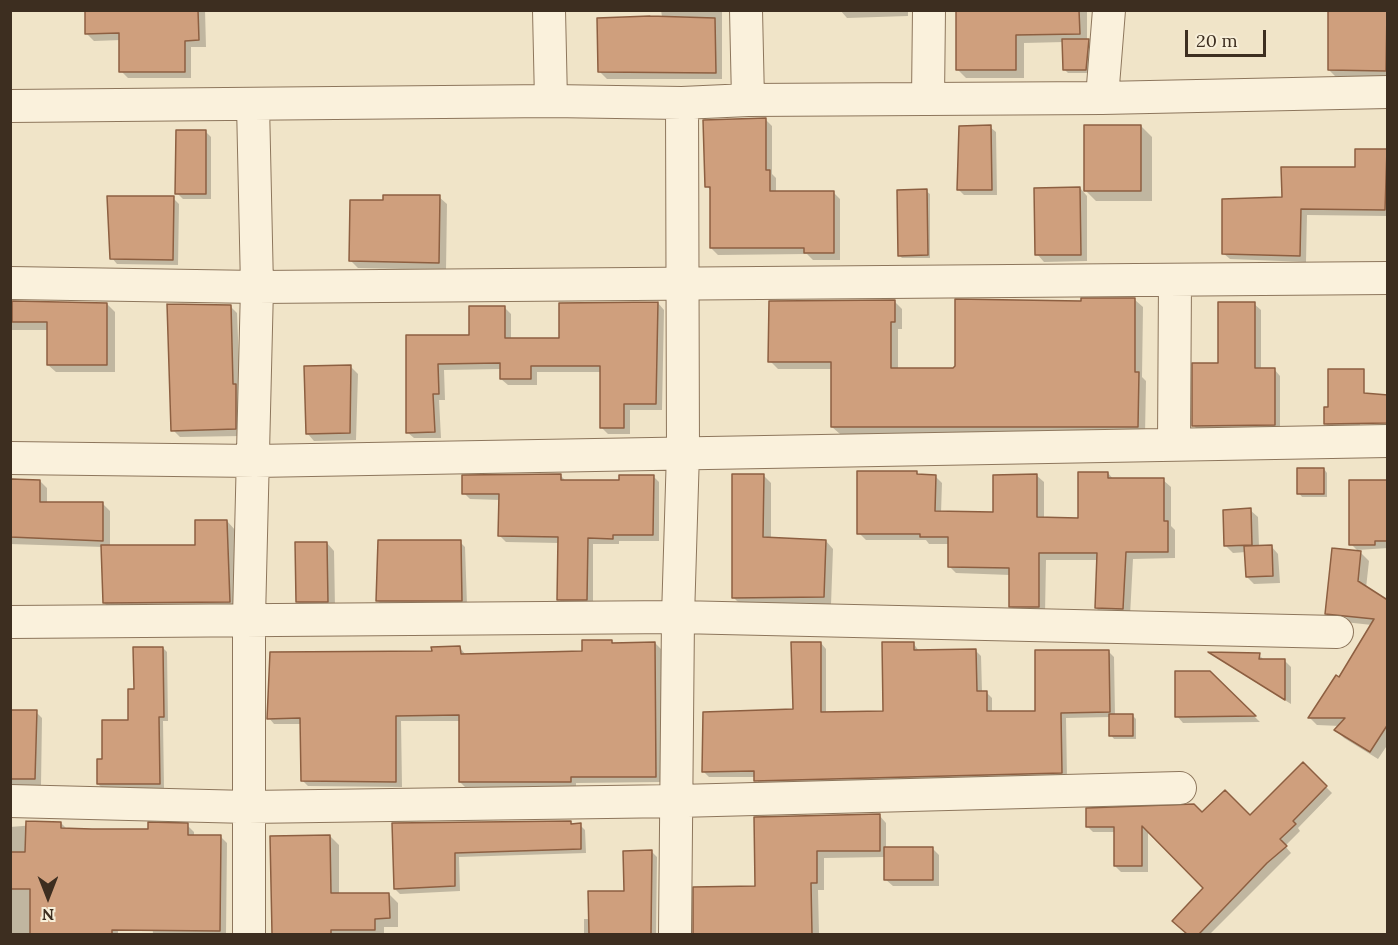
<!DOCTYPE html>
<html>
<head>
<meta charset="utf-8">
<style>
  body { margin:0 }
  #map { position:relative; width:1398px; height:945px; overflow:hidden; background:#f0e4c8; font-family:Lora,serif }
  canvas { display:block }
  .frame { position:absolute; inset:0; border:12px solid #3d2e20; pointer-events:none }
  .north { position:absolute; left:18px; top:867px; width:60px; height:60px; -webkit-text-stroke:4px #f7eed8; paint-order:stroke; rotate:180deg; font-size:16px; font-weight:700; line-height:24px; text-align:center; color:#3d2e20 }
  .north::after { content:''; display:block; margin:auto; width:21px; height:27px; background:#3d2e20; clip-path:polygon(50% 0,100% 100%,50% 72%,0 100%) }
  .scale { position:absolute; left:1185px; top:30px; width:81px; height:27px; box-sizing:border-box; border:3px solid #3d2e20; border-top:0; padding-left:8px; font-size:18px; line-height:21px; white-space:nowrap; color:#3d2e20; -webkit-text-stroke:4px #f7eed8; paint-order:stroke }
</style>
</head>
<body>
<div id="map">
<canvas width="1398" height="945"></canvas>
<div class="frame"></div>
<div class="north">N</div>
<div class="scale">20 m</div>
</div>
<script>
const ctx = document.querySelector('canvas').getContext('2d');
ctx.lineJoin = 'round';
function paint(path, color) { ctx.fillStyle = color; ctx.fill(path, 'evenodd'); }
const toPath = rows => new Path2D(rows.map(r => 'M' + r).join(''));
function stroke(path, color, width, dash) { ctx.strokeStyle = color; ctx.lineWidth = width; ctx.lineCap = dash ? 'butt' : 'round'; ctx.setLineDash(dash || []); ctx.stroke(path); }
const shadow = toPath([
  [86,10,205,10,206,47,191,47,191,78,128,78,121,71,121,40,94,41,87,34],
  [661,10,722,10,722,79,607,79,600,72,662,17],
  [840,10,908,10,908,16,847,18],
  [957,10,1087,10,1087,40,1091,44,1089,73,1068,73,1065,70,1064,42,1024,43,1024,78,966,78,958,70],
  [1330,10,1388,10,1388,80,1339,80,1329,70],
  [765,119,772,126,772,174,776,178,776,192,833,192,840,199,840,260,813,260,807,254,718,255,711,248,711,191,707,186],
  [1141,126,1152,137,1152,201,1096,201,1085,190],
  [990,127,996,132,997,195,964,195,958,189],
  [205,131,211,137,211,199,183,199,177,193],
  [1386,151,1388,216,1307,215,1306,262,1230,259,1223,253,1283,199,1356,168],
  [1080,188,1087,196,1087,261,1044,262,1037,254],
  [926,191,930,194,930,258,902,258,899,255],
  [439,197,447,204,446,270,358,268,351,261],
  [173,198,179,204,178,265,117,264,112,258],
  [1135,300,1143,307,1142,377,1146,381,1145,435,840,434,832,427,832,369,778,369,770,361,894,301,902,309,902,329,898,329,898,369,953,369,1082,303],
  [10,303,107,304,115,312,115,372,56,372,48,365,48,330,10,330],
  [658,303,664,310,662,410,630,410,630,434,608,434,601,427,601,372,537,372,537,385,508,385,501,379,501,369,444,370,445,400,439,400,441,438,414,438,407,432,407,337,470,337,504,307,511,314,511,339,561,339],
  [1254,304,1261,310,1261,369,1274,369,1280,376,1280,431,1200,432,1194,426,1219,364],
  [230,306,237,313,242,436,180,437,173,430],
  [350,366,358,374,356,440,314,441,307,433],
  [1360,374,1360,426,1329,427,1326,424,1329,408],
  [1324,469,1327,473,1327,497,1302,497,1299,493],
  [916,472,919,476,935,476,942,483,941,513,994,514,1036,475,1044,482,1044,518,1079,519,1108,473,1114,480,1163,480,1171,487,1171,526,1175,530,1175,558,1133,559,1130,616,1103,615,1096,608,1099,560,1046,560,1045,614,1018,613,1010,606,1010,575,956,573,949,566,949,544,929,544,926,540,866,540,859,533],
  [560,475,566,481,620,481,653,476,659,482,659,541,619,541,619,544,593,544,593,605,565,606,559,599,559,543,506,542,500,536,500,500,470,499,464,493],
  [763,475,771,483,771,538,826,541,833,549,831,605,741,605,733,597],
  [10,478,40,481,47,488,47,504,103,504,110,511,110,547,197,546,227,521,236,531,239,611,114,612,104,603,103,547,10,544],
  [1388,481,1388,548,1357,550,1351,544],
  [1250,510,1258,517,1259,547,1271,546,1278,554,1280,583,1254,584,1247,577,1246,552,1233,553,1226,546],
  [460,542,465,547,467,605,383,606,378,601],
  [327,543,334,551,335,608,305,609,297,601],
  [1361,553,1369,561,1366,588,1388,601,1388,744,1378,759,1344,738,1336,730,1340,726,1317,725,1310,718,1339,679,1372,625,1335,621,1327,613],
  [10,583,12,585,12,604,10,604],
  [612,642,615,645,655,643,661,649,661,782,576,783,576,788,466,788,460,782,460,721,401,721,402,787,308,786,302,780,302,724,274,724,269,718,433,652,460,648,466,655,584,652],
  [821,643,826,649,826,714,885,713,913,643,919,651,975,650,981,656,982,692,986,692,992,698,992,713,1036,712,1109,652,1114,657,1115,716,1132,715,1136,719,1136,739,1114,739,1111,735,1110,717,1066,718,1067,778,761,786,755,777,709,777,703,771,794,711],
  [163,648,167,652,168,721,163,721,164,788,102,788,98,784,104,760,130,721,136,690],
  [1211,654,1259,655,1264,660,1284,660,1291,667,1291,704],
  [1210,673,1260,722,1183,723,1177,716],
  [10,712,36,712,42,718,41,785,10,785],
  [1303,764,1332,793,1298,828,1300,831,1285,846,1291,853,1210,934,1189,934,1174,921,1206,888,1148,829,1148,872,1121,872,1115,866,1115,832,1093,832,1087,826,1202,814,1250,817],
  [879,815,886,823,886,848,932,848,939,855,939,886,893,886,885,879,885,857,824,858,824,890,818,890,819,934,694,934,695,888,757,887,756,818],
  [61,823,67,829,119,837,118,934,10,934,10,827],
  [394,824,580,825,585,830,586,853,459,857,460,891,400,894,395,889],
  [187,825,194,832,194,836,221,837,227,843,226,934,153,934,145,831],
  [330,836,339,845,339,894,389,894,398,903,398,927,384,927,384,934,273,934,272,837],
  [652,852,657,857,656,934,584,934,584,919,590,919,626,892]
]);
const building = toPath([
  [85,10,198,10,199,40,185,41,185,72,119,72,119,33,85,34,85,10],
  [956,10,1079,10,1080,34,1016,35,1016,70,956,70,956,10],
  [1328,10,1387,10,1386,71,1328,70,1328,10],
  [650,16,715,18,716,73,598,72,597,18,650,16],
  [1062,39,1089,39,1086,70,1063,70,1062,39],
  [766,118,766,170,770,170,770,191,834,191,834,253,804,253,804,248,710,248,710,187,705,187,703,120,766,118],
  [991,125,992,190,957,190,959,126,991,125],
  [1084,125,1141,125,1141,191,1084,191,1084,125],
  [176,130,206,130,206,194,175,194,176,130],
  [1355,149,1387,149,1385,210,1301,209,1300,256,1222,254,1222,199,1282,197,1281,167,1355,167,1355,149],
  [1080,187,1081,255,1035,255,1034,188,1080,187],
  [927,189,928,255,898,256,897,190,927,189],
  [383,195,440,195,439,263,349,261,350,200,383,200,383,195],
  [107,196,174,196,173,260,110,259,107,196],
  [1081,298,1135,298,1135,372,1139,372,1138,427,831,427,831,362,768,362,769,301,895,300,895,322,891,322,891,368,953,368,955,366,955,299,1081,301,1081,298],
  [12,301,107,303,107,365,47,365,47,322,12,322,12,301],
  [658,302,656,404,624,404,624,428,600,428,600,366,531,366,531,379,500,379,500,363,438,364,439,394,433,394,435,432,406,433,406,335,469,335,469,306,505,306,505,338,559,338,559,303,658,302],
  [1218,302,1255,302,1255,368,1275,368,1275,425,1192,426,1192,363,1218,363,1218,302],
  [167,304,231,305,233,384,236,384,236,429,171,431,167,304],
  [351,365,350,433,306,434,304,366,351,365],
  [1328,369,1364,369,1364,393,1388,395,1388,423,1324,424,1324,407,1328,407,1328,369],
  [1297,468,1324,468,1324,494,1297,494,1297,468],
  [857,471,917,471,917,474,936,475,935,511,993,512,993,475,1037,474,1037,517,1078,518,1078,472,1108,472,1108,478,1164,478,1164,521,1168,521,1168,552,1126,552,1123,609,1095,608,1097,553,1039,553,1039,607,1009,607,1009,568,948,567,948,537,920,537,920,534,857,534,857,471],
  [561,474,561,480,619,480,619,475,654,475,653,535,613,535,613,539,588,538,587,600,557,600,558,537,498,536,499,494,462,494,462,475,561,474],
  [732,474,764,474,763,537,826,540,824,597,732,598,732,474],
  [10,479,40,480,40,502,103,502,103,541,10,537,10,479],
  [1349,480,1388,480,1388,541,1375,541,1375,545,1349,545,1349,480],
  [1251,508,1252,545,1224,546,1223,510,1251,508],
  [195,520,227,520,230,602,103,603,101,545,195,545,195,520],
  [378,540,461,540,462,601,376,601,378,540],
  [295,542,327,542,328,602,296,602,295,542],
  [1272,545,1273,576,1246,577,1244,546,1272,545],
  [1332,548,1361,551,1358,581,1386,599,1388,597,1388,724,1370,752,1334,730,1345,718,1308,718,1336,675,1339,677,1374,619,1325,614,1332,548],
  [582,640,612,640,612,643,655,642,656,777,571,777,571,782,459,782,459,715,396,716,396,782,301,781,300,718,267,719,270,652,432,651,431,647,460,646,461,654,582,651,582,640],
  [791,642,821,642,821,712,883,711,882,642,914,642,914,650,976,649,977,691,987,691,987,711,1035,711,1035,650,1109,650,1110,712,1061,713,1062,773,754,781,754,771,702,772,703,712,793,709,791,642],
  [133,647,163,647,164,717,159,717,160,784,97,784,97,759,102,759,102,720,128,720,128,689,134,689,133,647],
  [1208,652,1260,653,1259,659,1285,659,1285,700,1208,652],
  [1175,671,1210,671,1256,716,1175,717,1175,671],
  [10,710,37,710,35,779,10,779,10,710],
  [1109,714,1133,714,1133,736,1109,736,1109,714],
  [1303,762,1327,786,1293,821,1296,824,1280,839,1287,846,1267,863,1199,934,1187,934,1172,921,1203,888,1142,826,1142,866,1114,866,1114,827,1086,827,1086,808,1194,804,1202,812,1225,790,1250,815,1303,762],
  [880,814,880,851,817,851,817,883,811,883,812,934,693,934,693,887,755,886,754,817,880,814],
  [26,821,61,822,61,828,92,829,148,829,148,822,188,823,188,835,221,835,220,931,112,930,112,934,30,934,30,889,10,889,10,852,25,852,26,821],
  [571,821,571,824,581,823,581,849,455,853,455,886,394,889,392,823,571,821],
  [330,835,331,893,389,893,390,918,375,919,375,930,331,930,331,934,272,934,270,836,330,835],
  [884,847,933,847,933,880,884,880,884,847],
  [652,850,651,934,589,934,588,891,624,891,623,851,652,850]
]);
const street = toPath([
  [549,10,551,101],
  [746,10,748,100],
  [928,98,929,10],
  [1102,98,1109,10],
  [10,106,551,101,682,103,748,100,1102,98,1388,92],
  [10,283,257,287,1388,278],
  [1174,443,1175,280],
  [10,458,255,461,1388,441],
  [10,622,678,617,1337,632],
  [10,801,248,807,678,801,1180,788],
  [249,934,249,618,257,287,253,104],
  [675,934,678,617,683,452,682,103]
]);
paint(shadow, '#0003');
paint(building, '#cf9f7d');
stroke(building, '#8d5f41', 1.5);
stroke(street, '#8d765c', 34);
stroke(street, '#faf1dc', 32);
</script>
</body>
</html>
